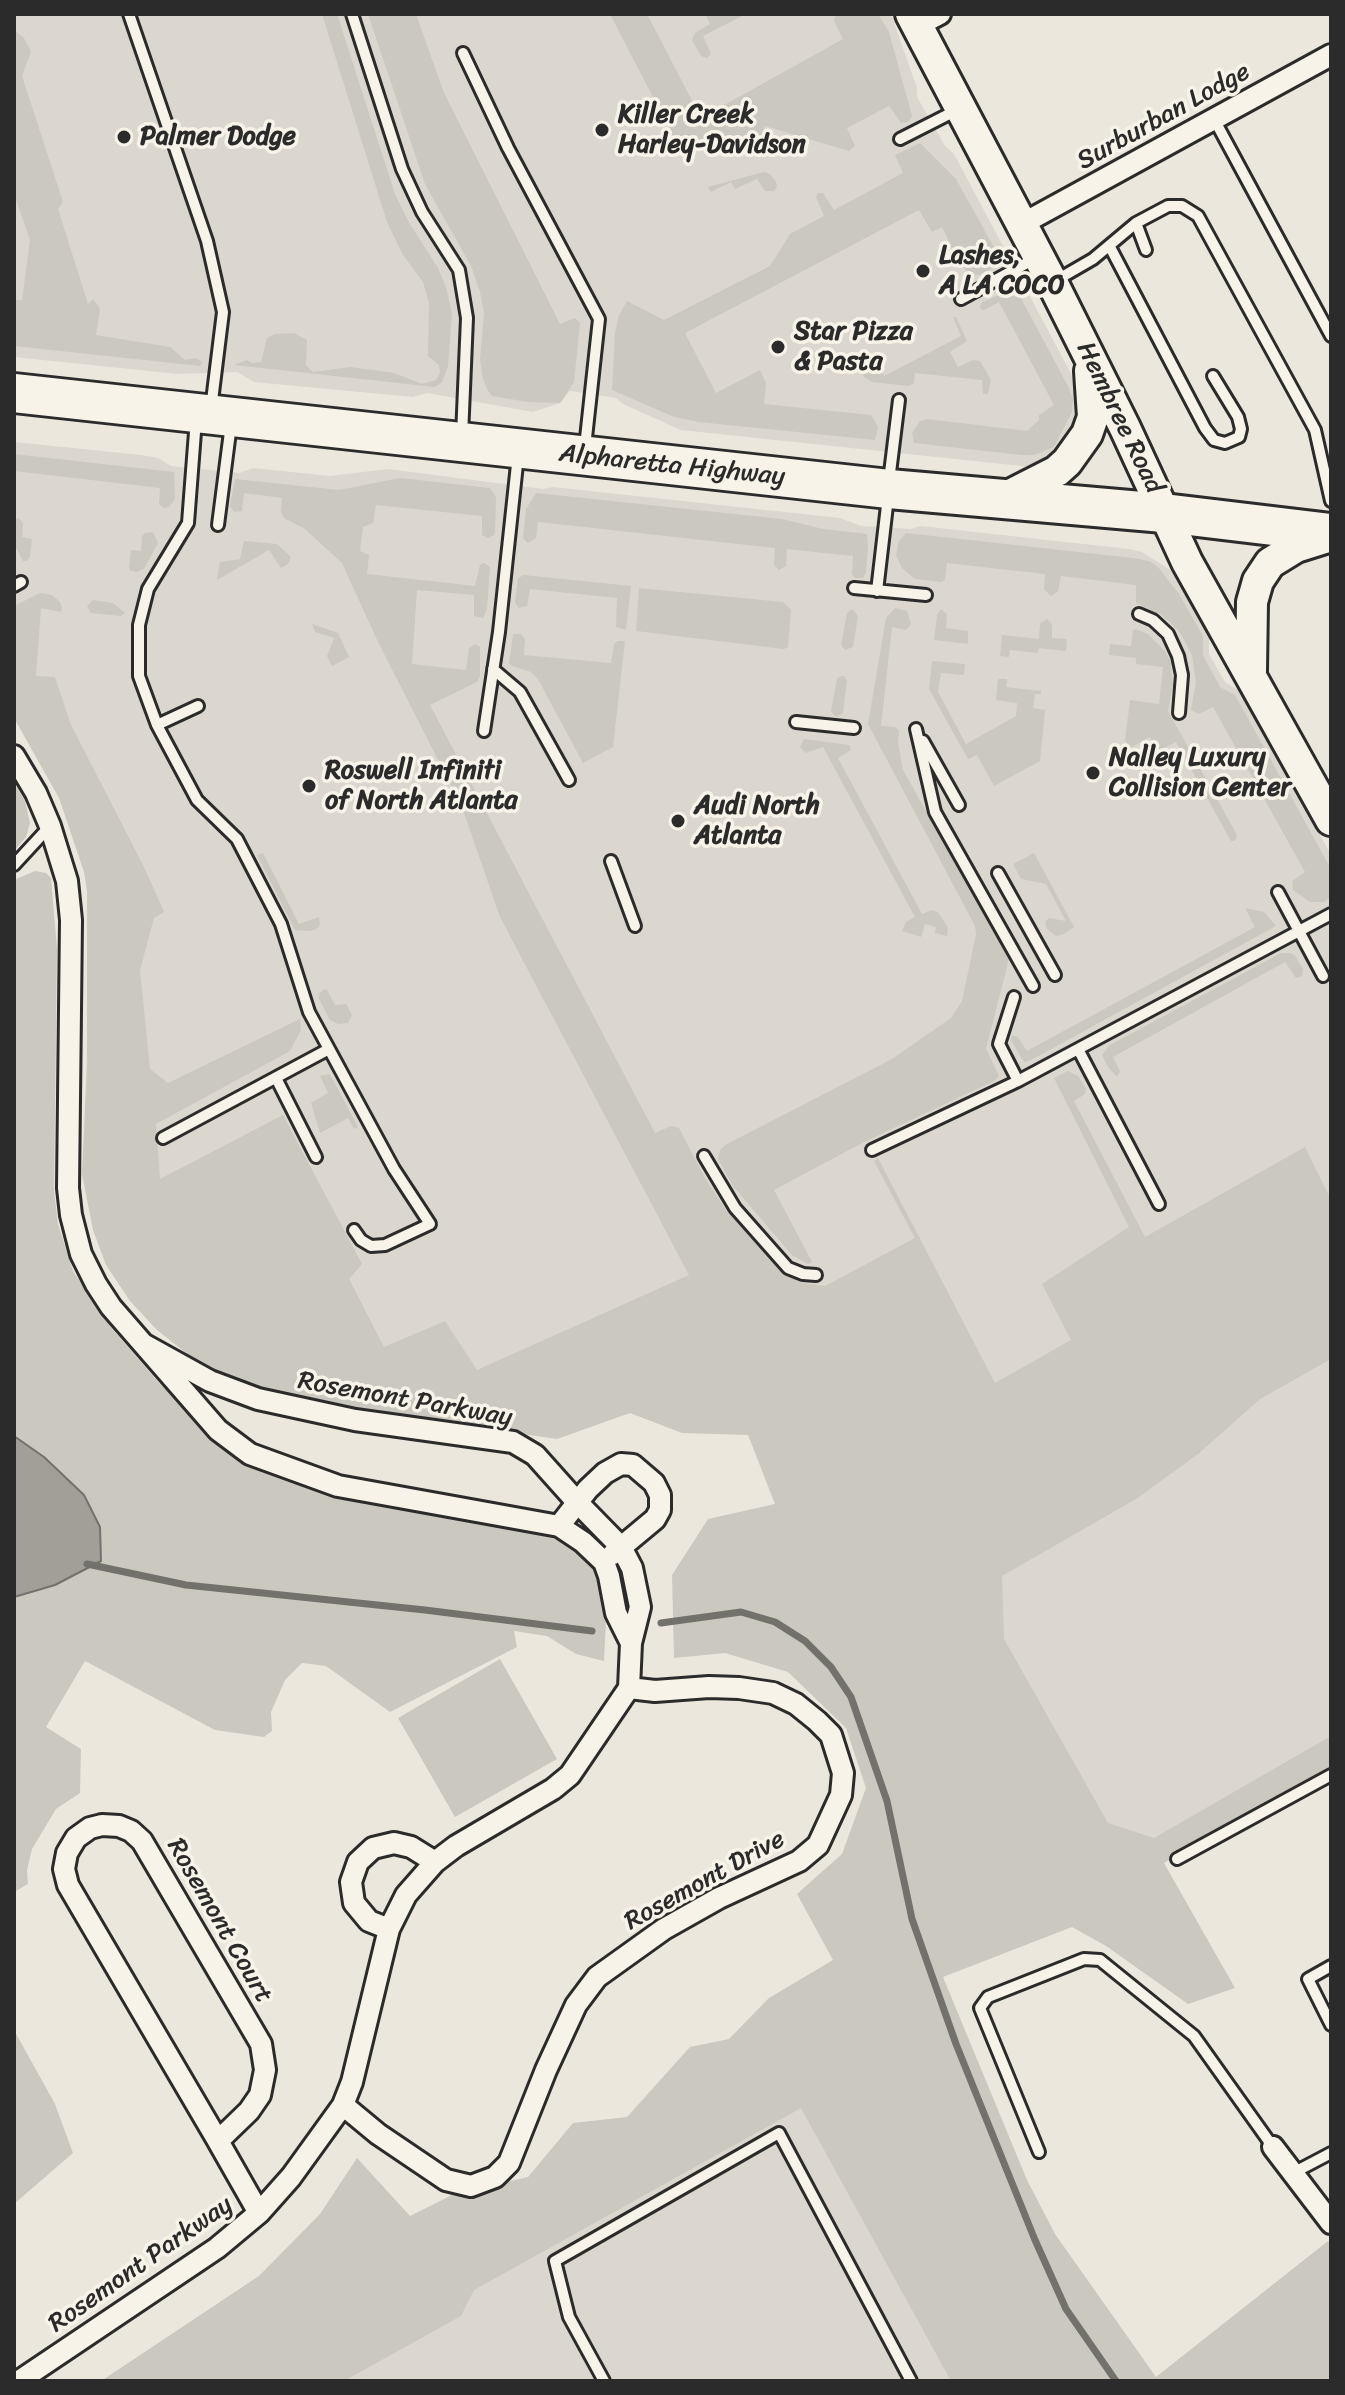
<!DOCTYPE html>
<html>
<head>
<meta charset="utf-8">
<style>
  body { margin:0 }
  #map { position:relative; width:1345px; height:2395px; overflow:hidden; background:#ebe7dd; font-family:Sriracha,sans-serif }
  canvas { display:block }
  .frame { position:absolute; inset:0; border:16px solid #2b2b2b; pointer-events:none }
</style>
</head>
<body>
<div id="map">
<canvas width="1345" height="2395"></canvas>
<div class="frame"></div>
</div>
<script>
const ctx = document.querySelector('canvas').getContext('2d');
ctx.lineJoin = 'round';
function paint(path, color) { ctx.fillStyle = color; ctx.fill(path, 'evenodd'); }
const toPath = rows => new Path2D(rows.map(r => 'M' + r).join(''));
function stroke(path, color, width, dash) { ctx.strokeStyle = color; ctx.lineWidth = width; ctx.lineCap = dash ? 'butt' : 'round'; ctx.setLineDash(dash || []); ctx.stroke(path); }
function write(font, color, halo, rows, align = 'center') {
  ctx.font = font + ' Sriracha,sans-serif'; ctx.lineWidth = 7; ctx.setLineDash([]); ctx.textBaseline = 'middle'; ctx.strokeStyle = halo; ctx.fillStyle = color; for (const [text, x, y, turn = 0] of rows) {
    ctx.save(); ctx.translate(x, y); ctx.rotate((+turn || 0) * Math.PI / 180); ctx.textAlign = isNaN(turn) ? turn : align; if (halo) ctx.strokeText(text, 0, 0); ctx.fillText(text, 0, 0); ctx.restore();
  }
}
const built = toPath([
  [14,14,891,14,917,88,917,97,945,146,954,154,1075,381,1081,394,1079,428,1051,460,1031,467,681,430,623,404,616,398,570,391,560,403,533,412,427,393,413,397,254,382,237,372,178,374,14,357],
  [14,442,141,455,158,458,171,466,240,473,253,468,330,476,388,469,543,489,553,487,840,518,861,526,911,529,921,526,1129,549,1142,552,1169,569,1179,580,1209,634,1209,654,1225,682,1241,692,1331,855,1331,1751,906,1993,1091,2381,230,2381,905,1992,906,1756,706,1339,537,1416,173,1293,103,879,14,694]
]);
const green = toPath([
  [322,14,337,14,395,194,408,221,438,268,446,287,452,313,448,366,442,382,435,387,234,365,247,360,252,363,261,362,267,338,275,334,294,333,307,340,306,365,313,372,351,367,394,373,422,384,436,380,440,373,439,365,428,356,429,303,423,282,403,255,387,222],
  [368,14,416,14,444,93,560,324,575,318,580,323,574,382,560,403,528,402,492,396,487,389,483,379,480,360,484,313,480,292,471,266,425,184],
  [610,14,647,14,701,118,843,39,834,21,836,14,878,14,889,32,912,116,908,122,901,123,889,106,847,128,855,146,849,151,765,126,760,151,737,143,721,154,714,141,684,157],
  [705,14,741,14,742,16,703,36,711,54,707,58,701,56,692,40,695,33,710,24],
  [14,30,24,38,31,52,22,76,63,202,58,209,88,304,93,299,100,309,96,335,170,347,185,360,196,358,202,362,200,366,14,346,14,300,22,300,30,240,14,194],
  [920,143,956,179,1001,260,995,267,980,275,970,274,959,263,942,227,932,232,919,210,685,333,716,393,760,370,766,383,764,404,871,415,878,427,875,440,699,422,674,417,612,390,615,333,619,315,627,301,664,320,770,266,790,234,824,216,816,197,818,193,823,193,834,210,903,173,895,155],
  [764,172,770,174,776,182,777,187,774,191,765,191,757,179,735,189,731,182,711,192,708,187],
  [1010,290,1017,291,1069,388,1073,400,1072,412,1054,447,1034,455,1021,455,914,443,912,433,920,421,927,419,1027,431,1039,420,1039,415,1054,405,999,302,984,310,980,308,981,303],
  [953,317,956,317,967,341,950,352,958,367,973,360,980,361,991,380,988,394,983,394,982,380,915,373,914,383,909,386,872,382,864,377,862,373,868,362,876,363,884,376,961,336],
  [14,454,174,472,175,499,169,507,164,508,159,504,160,488,14,471],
  [400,478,490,488,496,497,495,531,494,535,488,538,482,535,482,516,376,505,373,523,363,527,360,551,369,555,367,574,475,586,480,565,484,563,490,567,487,609,483,618,474,616,474,595,417,590,412,664,466,670,469,648,475,644,480,647,480,676,477,682,430,705,655,1133,671,1126,679,1128,705,1178,726,1210,783,1275,803,1283,825,1286,915,1238,874,1161,878,1158,995,1383,1071,1340,1042,1284,1129,1227,1054,1078,1068,1071,1078,1076,1086,1089,1085,1094,1074,1101,1145,1237,1305,1147,1331,1200,1331,1359,1260,1399,1198,1454,1136,1499,1002,1576,1004,1639,1108,1823,1154,1838,1331,1736,1331,1767,1164,1863,1235,1988,1188,2004,1106,1946,1072,1927,943,1977,1027,2180,1055,2234,1156,2377,1328,2241,1331,2245,1331,2381,951,2381,801,2108,474,2290,461,2316,344,2381,101,2381,259,2276,320,2214,357,2158,410,2216,454,2194,528,2177,573,2123,627,2117,690,2047,729,2039,769,1998,833,1960,797,1894,842,1854,866,1788,846,1728,788,1672,725,1653,674,1658,672,1575,708,1519,775,1504,748,1435,682,1433,630,1413,557,1439,298,1401,256,1388,200,1364,157,1330,130,1301,106,1265,93,1230,82,1174,87,1063,87,891,84,872,59,798,14,718,14,606,40,593,52,595,60,602,62,608,61,612,41,608,36,676,55,677,71,725,144,867,164,912,154,918,140,970,150,1069,168,1083,300,1019,301,1030,290,1051,156,1124,160,1179,283,1115,362,1264,349,1279,384,1347,445,1321,477,1370,689,1275,500,917,462,807,378,642,342,563,305,529,284,518,281,512,282,498,244,493,242,511,234,512,230,506,235,479,339,490],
  [536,493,782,519,823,529,867,534,868,548,866,572,863,578,855,578,852,574,853,556,787,549,786,566,779,570,774,565,775,548,538,522,536,538,528,543,523,538,526,509],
  [19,518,23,523,22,537,32,539,30,557,27,561,23,561,14,544,14,520],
  [153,532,158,543,144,569,136,572,131,571,129,568,131,550,141,551,142,536,145,533],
  [906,533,1133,558,1149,561,1158,567,1179,594,1203,636,1203,655,1220,687,1235,695,1331,869,1331,897,1324,902,1310,902,1293,890,1292,881,1305,872,1213,707,1199,714,1191,710,1196,683,1192,655,1181,634,1172,624,1160,614,1136,603,1136,585,1061,576,1058,591,1051,596,1044,589,1045,574,947,563,945,580,941,582,915,579,902,568,896,555,899,541],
  [244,541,277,544,291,557,288,564,281,568,269,550,217,580,220,562,240,559],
  [524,575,631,586,626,630,616,627,617,598,530,589,527,606,519,608,515,603,518,578],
  [639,588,783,602,791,610,788,647,784,649,636,631],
  [93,600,113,603,125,613,121,616,91,613,87,606],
  [895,608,907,611,911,624,906,630,892,627,881,726,895,727,899,731,898,743,903,770,1009,959,986,1049,999,1076,994,1081,864,1142,774,1190,812,1262,808,1264,792,1255,733,1186,718,1159,720,1150,725,1145,892,1059,951,1018,962,1001,976,934,975,926,868,724,886,618],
  [852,609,858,616,853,647,845,650,841,645,847,613],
  [941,609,947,614,946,628,968,631,968,644,934,640,937,615],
  [1047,619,1052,624,1052,638,1067,639,1066,651,1039,648,1038,653,1010,650,1009,657,1000,656,1002,635,1039,639,1040,624],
  [312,624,338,633,349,657,332,666,327,656,334,638,315,632],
  [1136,629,1148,634,1164,650,1170,660,1173,684,1168,711,1237,835,1235,841,1231,841,1176,742,1158,751,1150,737,1130,748,1125,740,1130,700,1159,704,1163,667,1136,664,1136,658,1109,655,1110,644,1131,646,1133,630],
  [513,634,521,634,525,639,524,655,611,663,614,644,618,641,625,641,613,747,583,763,538,679,531,672,512,666,509,663],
  [932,661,965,664,964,675,941,673,938,692,966,744,1016,716,1017,703,996,700,998,679,1007,679,1006,687,1041,691,1041,694,1035,694,1033,708,1045,710,1040,761,994,786,977,755,968,759,929,689],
  [841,676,844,676,847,681,843,713,836,717,831,711,837,679],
  [804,739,849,745,851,750,838,758,922,914,932,910,938,912,948,928,947,936,935,933,936,927,925,924,921,937,902,931,906,922,915,917,823,747,806,753,800,747],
  [14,783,25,801,30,823,26,837,14,851],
  [263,853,299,924,319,917,320,925,318,928,311,931,295,930,257,855],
  [1034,853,1074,927,1062,935,1056,936,1047,929,1045,922,1049,918,1066,921,1046,884,1021,879,1013,864],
  [35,871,46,873,51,878,57,949,54,1191,58,1224,73,1271,113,1330,160,1384,216,1434,254,1462,540,1530,564,1540,594,1562,607,1600,604,1661,576,1654,547,1636,514,1631,517,1647,390,1712,326,1666,302,1663,285,1680,271,1712,272,1731,264,1737,215,1730,85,1661,46,1727,81,1749,80,1793,56,1809,32,1849,27,1870,28,1884,14,1892,14,1597,55,1585,84,1495,44,1457,14,1436,14,880],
  [1245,908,1264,912,1276,926,1031,1060,1025,1062,1022,1059,1011,1040,1012,1036,1017,1036,1027,1051,1255,927],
  [1281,953,1291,953,1295,956,1303,969,1302,976,1296,978,1285,962,1113,1057,1120,1071,1117,1077,1108,1067,1102,1055,1110,1045],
  [324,989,327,990,335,1005,346,1004,352,1015,348,1023,338,1024,330,1020,319,999,319,994],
  [329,1074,332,1078,358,1127,354,1129,348,1118,320,1133,311,1103,328,1093,320,1076],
  [500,1659,557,1759,455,1817,398,1718],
  [14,2030,55,2104,73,2153,14,2204]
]);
const water = toPath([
  [14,1436,44,1457,84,1495,100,1527,101,1561,55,1585,14,1597,14,1436]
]);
const stream = toPath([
  [87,1564,186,1585,425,1610,592,1631],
  [661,1623,741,1612,775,1622,805,1641,831,1667,851,1697,887,1801,912,1919,956,2044,1035,2240,1066,2309,1116,2381]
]);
const lane = toPath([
  [129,14,207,241,223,312,211,409],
  [352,14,402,169,422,212,459,270,467,318,462,436],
  [463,53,508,148,599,319,585,447],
  [1214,119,1331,336],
  [900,139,959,109],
  [1136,223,1146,250],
  [1110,247,1205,428,1214,440,1225,443,1239,437,1241,429,1238,417,1213,376],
  [1055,281,1093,259,1136,223,1168,206,1182,206,1198,216,1315,430,1331,501],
  [961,299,1036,258],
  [196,419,188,523,148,589,139,625,139,676,157,725,197,800,237,839,281,924,309,1012,394,1169,430,1224,385,1245,371,1246,361,1240,354,1230],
  [889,481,899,400],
  [218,525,231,424],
  [14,586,21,582],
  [854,588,926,595],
  [877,591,888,497],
  [1139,614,1153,620,1168,634,1178,656,1182,675,1179,713],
  [493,669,520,692,569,780],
  [796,722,854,728],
  [157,725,198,706],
  [916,729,935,812,1033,986],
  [484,731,499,632,518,455],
  [923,741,959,805],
  [611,861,635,926],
  [14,865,50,826],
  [998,873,1055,975],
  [1278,892,1323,976],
  [1014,997,999,1044,1018,1081],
  [1078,1049,1159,1204],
  [276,1078,316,1157],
  [163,1138,329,1049],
  [872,1150,1018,1081,1331,914],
  [704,1156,735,1208,788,1268,803,1274,816,1275],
  [1177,1859,1331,1775],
  [1331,1966,1308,1979,1331,2025],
  [1039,2152,980,2008,988,1997,1084,1959,1100,1960,1194,2036,1273,2147],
  [1293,2173,1331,2153],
  [604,2381,569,2317,555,2261,779,2133,911,2381]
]);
const street = toPath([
  [917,26,940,14],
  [1022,224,1331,55],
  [14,756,36,793,50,826,67,881,71,920,68,1188,71,1215,81,1254,96,1284,111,1307,218,1430,250,1454,338,1486,559,1526,583,1542,604,1562,609,1576,616,1613,631,1643],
  [559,1526,588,1489,605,1473,621,1464,633,1465,654,1483,660,1495,660,1510,655,1519,613,1554],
  [102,1825,119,1826,131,1831,142,1841,261,2044,265,2070,260,2095,249,2111,218,2141,68,1885,64,1869,67,1853,76,1838,90,1828,102,1825],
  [389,1929,369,1921,354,1903,351,1882,358,1862,373,1848,394,1843,411,1847,435,1862],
  [343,2105,378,2134,446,2180,471,2186,495,2177,509,2163,546,2070,576,2005,597,1977,664,1929,719,1898,799,1861,818,1845,841,1795,843,1773,831,1735,817,1721,796,1704,773,1693,739,1688,709,1687,655,1691,629,1688],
  [218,2141,259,2213],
  [1273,2147,1331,2223],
  [19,2381,217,2248,259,2213,291,2177,343,2105,352,2082,389,1929,406,1895,435,1862,456,1846,553,1789,570,1775,629,1688,631,1643,640,1607,632,1568,621,1547,577,1502,535,1455,513,1442,355,1420,258,1399,210,1381,145,1345]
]);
const secondary = toPath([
  [911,14,1052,282,1125,428,1187,562,1331,820],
  [1002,499,1057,471,1067,462,1087,434,1093,417,1090,371],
  [1251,671,1252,602,1258,581,1270,563,1296,547,1331,536]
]);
const highway = toPath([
  [14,393,889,489,1164,513,1331,533]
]);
const markers = [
  [602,130,8,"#2b2b2b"],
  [124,137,8,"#2b2b2b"],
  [923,271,8,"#2b2b2b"],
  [778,347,8,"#2b2b2b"],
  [1093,773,8,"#2b2b2b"],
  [309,786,8,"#2b2b2b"],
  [678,821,8,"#2b2b2b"]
];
const poiNames = [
  ["Killer Creek",618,115],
  ["Harley-Davidson",618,145],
  ["Palmer Dodge",140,137],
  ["Lashes,",939,256],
  ["A LA COCO",939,286],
  ["Star Pizza",794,332],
  ["& Pasta",794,362],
  ["Nalley Luxury",1109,758],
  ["Collision Center",1109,788],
  ["Roswell Infiniti",325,771],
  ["of North Atlanta",325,801],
  ["Audi North",694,806],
  ["Atlanta",694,836]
];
const streetNames = [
  ["Surburban Lodge",1164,117,-29],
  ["Hembree Road",1119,418,64],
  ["Alpharetta Highway",672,466,6],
  ["Rosemont Parkway",405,1400,10],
  ["Rosemont Drive",705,1881,-29],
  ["Rosemont Court",219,1921,60],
  ["Rosemont Parkway",141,2265,-35]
];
paint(built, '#dbd7ce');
paint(green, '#cbc8bf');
paint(water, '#a29f98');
stroke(water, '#72716c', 2);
stroke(stream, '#72716c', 7);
stroke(lane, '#2b2b2b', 16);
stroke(street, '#2b2b2b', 26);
stroke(secondary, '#2b2b2b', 36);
stroke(highway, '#2b2b2b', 44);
stroke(lane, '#f7f3e8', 10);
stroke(street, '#f7f3e8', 20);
stroke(secondary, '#f7f3e8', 30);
stroke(highway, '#f7f3e8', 38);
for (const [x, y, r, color] of markers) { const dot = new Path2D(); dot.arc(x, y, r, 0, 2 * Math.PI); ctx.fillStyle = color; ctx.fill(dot); stroke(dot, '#f7f3e8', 3); }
write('bold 26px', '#2b2b2b', '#f7f3e8', poiNames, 'left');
write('26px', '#2b2b2b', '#f7f3e8', streetNames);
</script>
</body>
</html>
